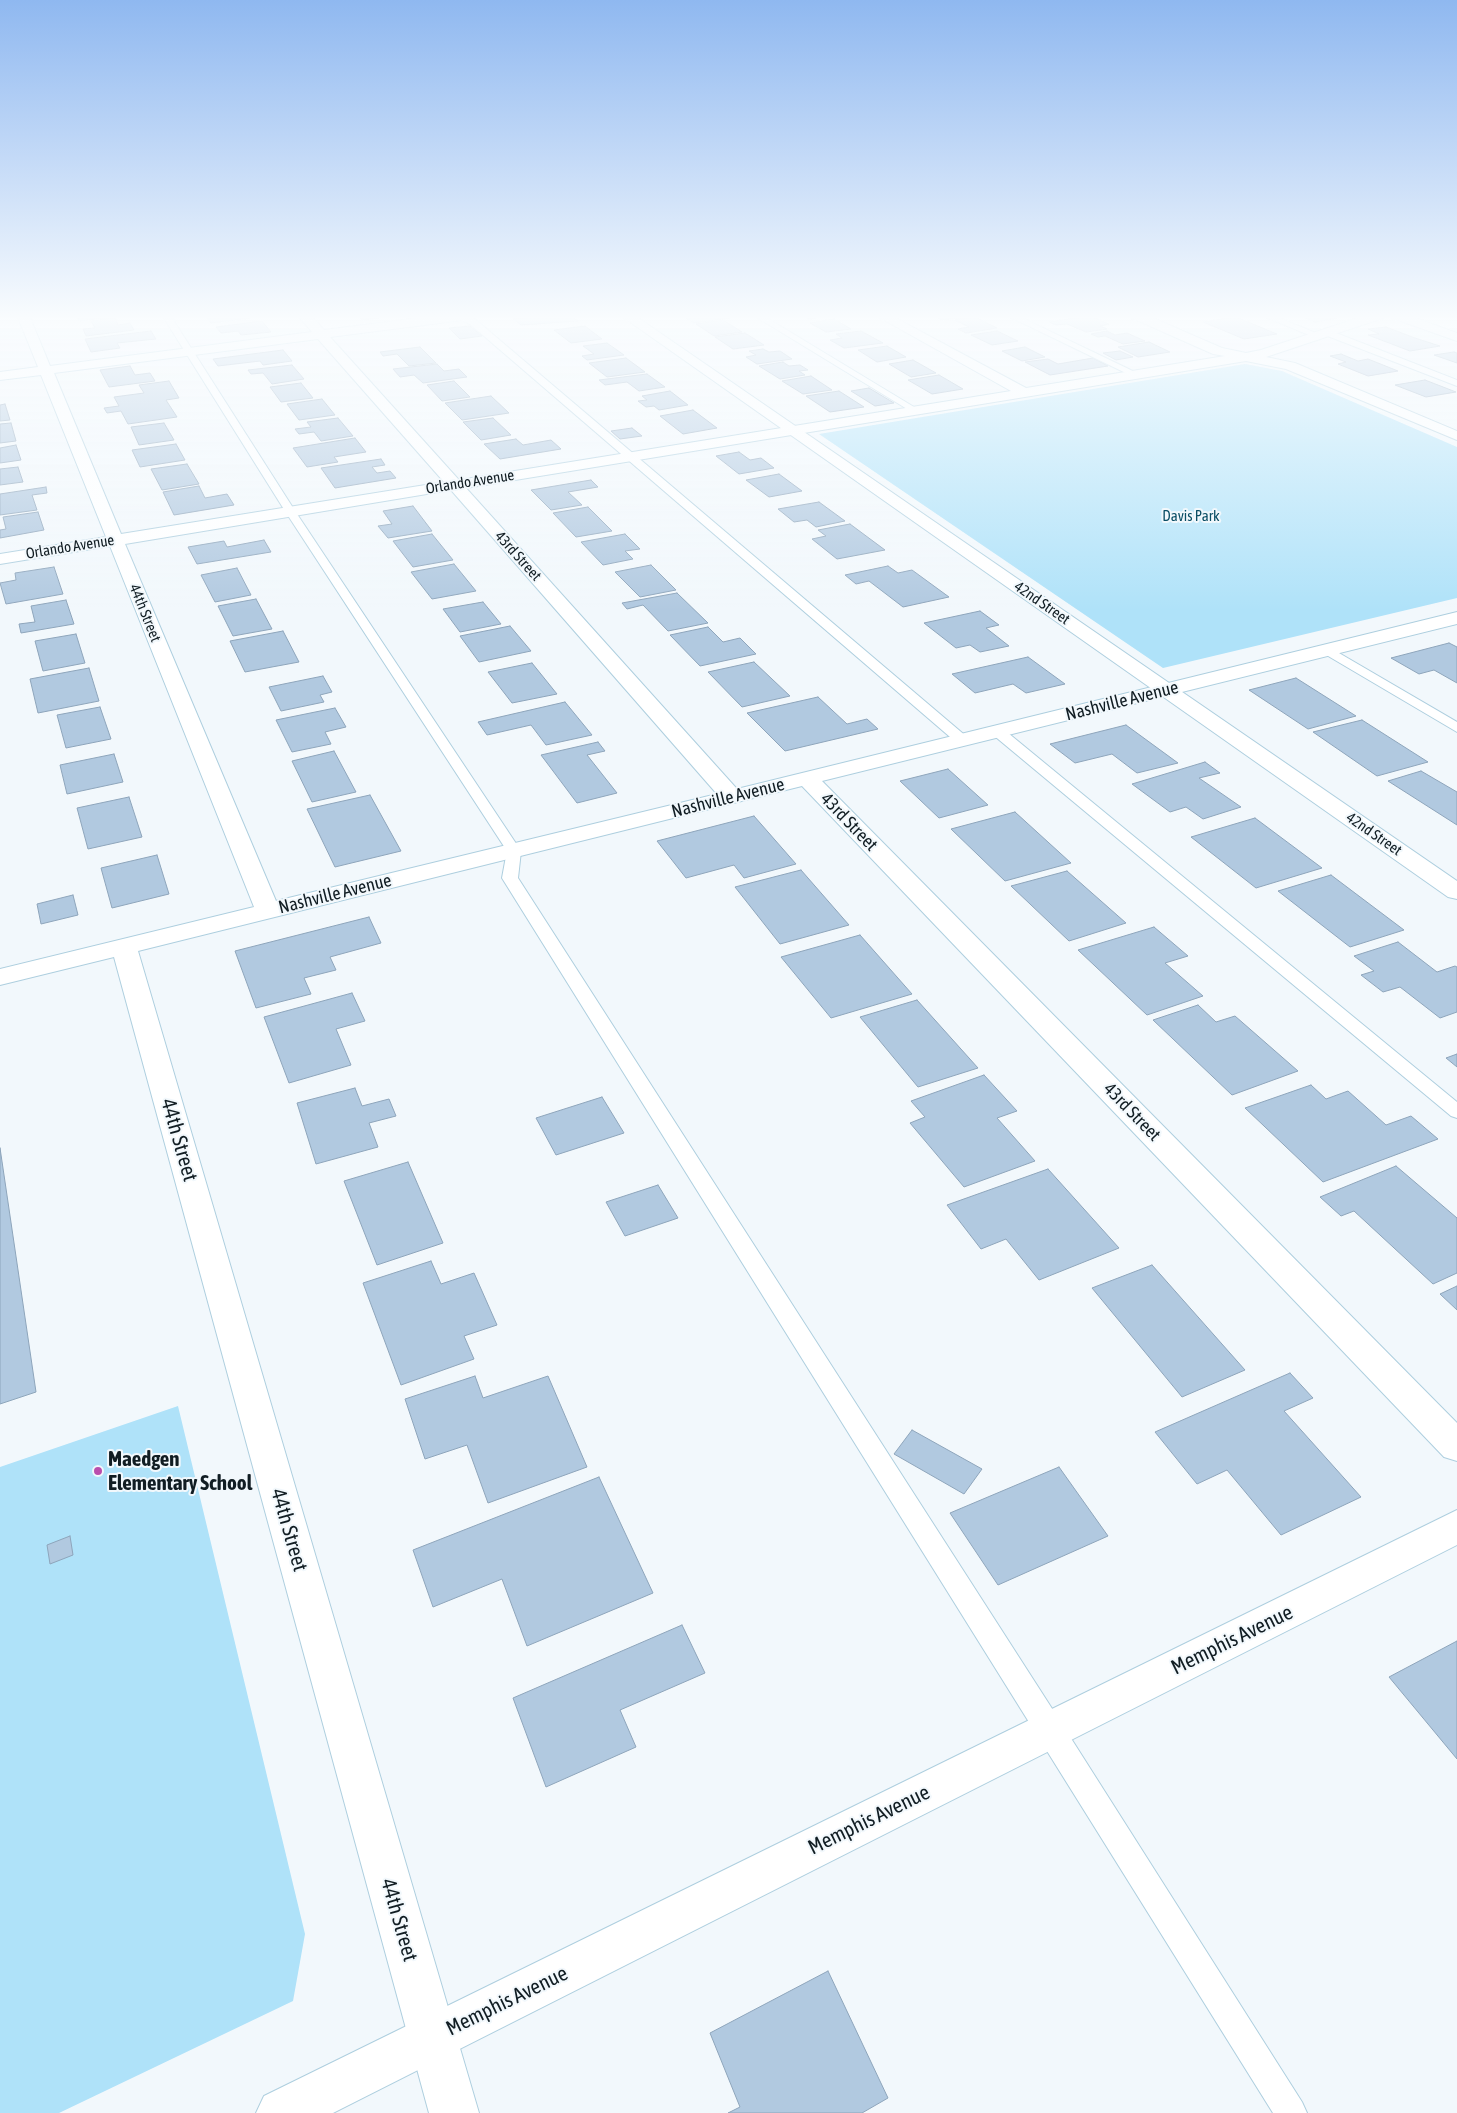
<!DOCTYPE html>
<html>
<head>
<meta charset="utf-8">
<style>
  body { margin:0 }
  canvas { display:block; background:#f2f8fc }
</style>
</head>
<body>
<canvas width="1457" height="2113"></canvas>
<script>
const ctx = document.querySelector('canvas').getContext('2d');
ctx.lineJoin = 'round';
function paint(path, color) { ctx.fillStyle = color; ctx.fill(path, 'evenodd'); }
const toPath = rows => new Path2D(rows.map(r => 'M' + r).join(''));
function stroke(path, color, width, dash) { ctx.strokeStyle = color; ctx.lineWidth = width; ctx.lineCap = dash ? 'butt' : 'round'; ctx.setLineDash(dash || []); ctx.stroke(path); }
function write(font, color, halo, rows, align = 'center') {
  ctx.font = font + ' "Asap Condensed",sans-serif'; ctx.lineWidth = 4; ctx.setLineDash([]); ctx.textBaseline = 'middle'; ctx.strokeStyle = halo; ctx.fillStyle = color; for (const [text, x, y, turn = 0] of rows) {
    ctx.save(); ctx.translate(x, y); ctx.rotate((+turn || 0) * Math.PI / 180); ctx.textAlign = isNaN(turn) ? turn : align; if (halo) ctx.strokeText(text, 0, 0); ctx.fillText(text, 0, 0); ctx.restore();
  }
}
const green = toPath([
  [1245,364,1282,371,1457,447,1457,598,1163,668,819,434],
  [178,1406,305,1934,293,2001,59,2113,0,2113,0,1467]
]);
const building = toPath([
  [76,315,118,315,118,316,79,321,76,315],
  [224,315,247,315,250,318,211,323,206,317,224,315],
  [357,315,401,315,362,320,357,315],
  [547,315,569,315,578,321,521,325,513,319,547,315],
  [682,315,731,315,735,317,694,323,682,315],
  [802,315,832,315,809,319,802,315],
  [932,315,962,315,965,317,942,320,932,315],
  [1298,315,1329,315,1337,318,1315,322,1298,315],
  [1090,316,1109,324,1100,326,1107,329,1086,332,1067,324,1056,325,1049,322,1090,316],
  [975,317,997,328,966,333,958,329,969,327,955,320,975,317],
  [1236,317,1277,334,1244,339,1203,322,1236,317],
  [115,318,118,325,130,323,134,330,86,336,83,329,95,328,91,321,115,318],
  [834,319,851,329,826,332,810,323,834,319],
  [723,320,742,332,714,336,696,324,723,320],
  [262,321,271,332,241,335,238,331,221,333,216,327,262,321],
  [470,326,482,336,460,339,449,328,470,326],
  [585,326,602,339,571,343,554,330,585,326],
  [1386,327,1415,338,1440,346,1410,351,1368,335,1379,334,1368,329,1386,327],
  [151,331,156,339,117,343,120,348,91,352,85,339,151,331],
  [861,331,883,343,844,348,830,340,842,338,836,334,861,331],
  [997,331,1018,341,992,345,971,335,997,331],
  [1107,331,1115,335,1127,333,1145,341,1123,344,1105,336,1098,337,1091,334,1107,331],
  [745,333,764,345,733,349,715,337,745,333],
  [1149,342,1170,352,1138,357,1118,347,1149,342],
  [607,343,624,355,587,360,582,356,594,354,583,346,607,343],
  [887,346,906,357,877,362,858,350,887,346],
  [420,347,436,363,409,366,397,354,383,356,380,352,420,347],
  [1025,347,1045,357,1022,361,1002,351,1025,347],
  [763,349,769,352,780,351,792,359,757,364,746,357,756,355,749,351,763,349],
  [283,350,292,361,263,365,260,361,218,366,213,359,283,350],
  [1120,351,1133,357,1116,360,1103,353,1120,351],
  [1454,352,1457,353,1457,363,1434,355,1454,352],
  [1341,354,1358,361,1368,359,1398,371,1368,376,1338,364,1346,362,1330,356,1341,354],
  [626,358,645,372,607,377,589,363,626,358],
  [1093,358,1108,366,1050,375,1025,362,1048,359,1058,364,1093,358],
  [913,360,936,373,911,377,889,364,913,360],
  [783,362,789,366,800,365,808,370,799,371,805,375,780,379,759,366,783,362],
  [437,364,444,371,459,369,467,377,423,383,414,375,400,377,393,369,437,364],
  [292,365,304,379,272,384,263,373,251,374,248,370,292,365],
  [130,366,135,375,150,373,155,381,109,387,100,370,130,366],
  [647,374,665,387,639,391,627,382,605,385,599,380,647,374],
  [939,375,963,389,932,394,908,380,939,375],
  [811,376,832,390,803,394,782,381,811,376],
  [1425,380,1456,392,1426,397,1395,385,1425,380],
  [169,381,179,398,166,400,177,417,128,424,121,411,107,413,104,408,119,406,114,397,144,393,139,385,169,381],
  [454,381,470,397,442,401,427,385,454,381],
  [301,383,313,398,281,402,270,387,301,383],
  [869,388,894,403,875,406,851,391,869,388],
  [670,391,688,405,659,410,654,406,646,407,638,401,647,400,642,396,670,391],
  [839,391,864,407,830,412,806,396,839,391],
  [491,396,509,413,462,420,445,403,491,396],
  [322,399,335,415,299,420,287,404,322,399],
  [5,404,10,420,0,421,0,405,5,404],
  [693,410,717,428,683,434,660,416,693,410],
  [338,418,353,436,321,441,314,432,299,434,295,429,311,427,307,422,338,418],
  [493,418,511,435,481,440,463,422,493,418],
  [11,423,16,441,0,443,0,424,11,423],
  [164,423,174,440,139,445,131,427,164,423],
  [632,428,642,436,620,439,611,431,632,428],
  [355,438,366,452,334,457,338,462,307,467,293,448,355,438],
  [516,439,523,445,551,440,561,449,500,459,484,444,516,439],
  [176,444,185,460,140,467,132,450,176,444],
  [16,445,21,460,0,463,0,448,16,445],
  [739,452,750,460,761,458,774,468,739,474,716,456,739,452],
  [381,459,385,465,372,467,377,473,390,471,396,478,335,488,321,468,381,459],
  [187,464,199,484,162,490,151,469,187,464],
  [18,467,23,482,0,485,0,469,18,467],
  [779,474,802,491,769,497,746,480,779,474],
  [591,480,598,487,568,492,582,505,551,510,531,490,591,480],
  [199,486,205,498,227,494,234,505,174,515,163,492,199,486],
  [46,487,47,493,32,495,37,510,0,515,0,494,46,487],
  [819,502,845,521,816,527,807,520,794,522,778,509,819,502],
  [413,506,432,531,388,538,378,526,392,524,383,511,413,506],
  [588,507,612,531,576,537,553,513,588,507],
  [38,512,44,530,0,538,0,530,6,529,3,517,38,512],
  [850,524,885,550,837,559,812,539,826,536,818,530,850,524],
  [432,534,453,560,413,567,393,541,432,534],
  [625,534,640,549,625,551,633,559,603,565,581,542,625,534],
  [264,540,271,552,197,564,188,547,224,541,227,547,264,540],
  [454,564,476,591,432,599,411,572,454,564],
  [651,565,676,590,640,597,615,572,651,565],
  [888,566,898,573,912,570,949,597,903,607,869,581,856,584,845,575,888,566],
  [54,567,63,594,6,604,0,583,16,580,15,573,54,567],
  [237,568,251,595,215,602,201,575,237,568],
  [677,593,708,623,668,631,643,605,627,609,622,603,677,593],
  [256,599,272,629,233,636,218,606,256,599],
  [66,600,74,624,21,633,19,624,35,622,31,606,66,600],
  [483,602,501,624,460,632,443,609,483,602],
  [980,611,999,625,986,628,1009,646,980,652,970,645,956,648,924,623,980,611],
  [510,626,531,651,479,662,460,636,510,626],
  [708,627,723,642,740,638,756,654,700,666,670,635,708,627],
  [283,631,299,662,245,672,230,641,283,631],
  [76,634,85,663,43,671,35,641,76,634],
  [1449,643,1457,647,1457,683,1434,670,1419,674,1391,658,1449,643],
  [1028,657,1065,684,1026,693,1013,684,975,693,952,674,1028,657],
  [754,662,790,696,742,707,708,672,754,662],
  [532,663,557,694,512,703,488,672,532,663],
  [89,668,99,701,38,713,30,679,89,668],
  [323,676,332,692,320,695,324,702,281,711,269,687,323,676],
  [1296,678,1356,716,1308,729,1249,690,1296,678],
  [818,697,847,724,867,719,878,729,785,751,747,713,818,697],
  [565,702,592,735,546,745,531,725,487,735,478,722,565,702],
  [100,707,111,739,66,748,57,715,100,707],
  [335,708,346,727,325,732,331,744,292,752,276,720,335,708],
  [1362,720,1428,762,1377,776,1313,732,1362,720],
  [1126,725,1178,763,1137,773,1112,754,1075,763,1050,744,1126,725],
  [598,742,605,751,587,755,617,793,577,803,541,755,598,742],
  [334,751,356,792,312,802,292,761,334,751],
  [114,754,123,782,67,794,60,765,114,754],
  [1205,762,1220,773,1199,778,1241,807,1203,819,1186,807,1170,812,1132,784,1205,762],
  [948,769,988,805,939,818,900,781,948,769],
  [1421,771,1457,792,1457,825,1388,781,1421,771],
  [370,795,401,851,335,867,307,809,370,795],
  [129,797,142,837,88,849,77,808,129,797],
  [1015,812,1071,863,1005,881,951,829,1015,812],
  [754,816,796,864,744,878,734,865,686,878,657,841,754,816],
  [1255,818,1322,868,1256,888,1191,837,1255,818],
  [157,855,169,894,112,908,101,868,157,855],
  [801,870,849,925,780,944,735,887,801,870],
  [1067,871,1126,923,1069,941,1011,886,1067,871],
  [1331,875,1404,930,1350,947,1278,891,1331,875],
  [73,895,78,915,41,924,37,904,73,895],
  [369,917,381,943,330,957,336,970,304,978,311,994,256,1008,235,951,369,917],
  [1154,927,1188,956,1165,963,1203,996,1147,1015,1078,950,1154,927],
  [860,935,912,994,831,1018,781,957,860,935],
  [1398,942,1437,972,1455,966,1457,967,1457,1012,1440,1018,1400,987,1383,992,1361,975,1374,971,1354,956,1398,942],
  [352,993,365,1021,336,1029,351,1065,289,1083,264,1017,352,993],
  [917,1000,978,1068,918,1087,860,1017,917,1000],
  [1198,1005,1216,1022,1235,1016,1298,1071,1232,1095,1153,1020,1198,1005],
  [1457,1054,1457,1067,1446,1058,1457,1054],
  [984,1075,1017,1111,997,1118,1035,1161,964,1187,910,1123,925,1117,911,1101,984,1075],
  [1311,1085,1326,1099,1348,1091,1386,1125,1411,1116,1438,1139,1323,1182,1245,1108,1311,1085],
  [355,1088,362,1106,389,1099,396,1116,369,1123,378,1147,316,1164,297,1103,355,1088],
  [602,1097,624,1133,556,1155,536,1118,602,1097],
  [0,1148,36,1392,0,1404,0,1148],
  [408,1162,443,1243,377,1265,344,1181,408,1162],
  [1396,1166,1457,1218,1457,1273,1433,1284,1354,1211,1341,1216,1320,1197,1396,1166],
  [1048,1169,1119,1248,1039,1280,1006,1239,981,1249,947,1205,1048,1169],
  [658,1185,678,1218,625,1236,606,1202,658,1185],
  [431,1261,441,1284,474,1273,497,1325,464,1336,474,1359,401,1385,363,1283,431,1261],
  [1152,1265,1245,1370,1182,1397,1092,1288,1152,1265],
  [1457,1286,1457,1310,1440,1294,1457,1286],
  [1290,1373,1313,1398,1284,1411,1361,1497,1281,1535,1227,1470,1197,1484,1155,1432,1290,1373],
  [475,1376,483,1398,548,1376,587,1467,488,1503,467,1445,425,1459,405,1399,475,1376],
  [912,1430,982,1469,964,1494,894,1454,912,1430],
  [1059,1467,1108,1536,998,1585,950,1513,1059,1467],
  [599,1477,653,1593,527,1646,502,1579,433,1607,413,1550,599,1477],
  [70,1536,73,1555,50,1564,47,1545,70,1536],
  [682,1625,705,1673,620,1710,636,1747,546,1787,513,1698,682,1625],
  [1457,1641,1457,1759,1389,1677,1457,1641],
  [828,1971,888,2098,862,2113,728,2113,740,2107,710,2033,828,1971]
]);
const service = toPath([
  [162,315,170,315,295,511,521,851,518,878,1060,1721,1302,2102,1307,2113,1273,2113,502,878,507,851,285,511,162,315],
  [450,315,461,315,476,320,967,737,969,740,967,743,957,743,470,324,450,315],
  [753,315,762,315,919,410,912,412,753,315],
  [1006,315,1016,315,1139,374,1132,376,1006,315],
  [1261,315,1272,315,1323,336,1316,338,1261,315],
  [1325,331,1331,331,1457,380,1457,386,1325,335,1325,331],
  [1327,646,1457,722,1457,732,1323,653,1321,650,1323,647,1327,646],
  [997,727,1002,728,1457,1102,1457,1118,1451,1116,992,734,990,731,997,727]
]);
const minor = toPath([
  [17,315,29,315,50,366,312,332,298,315,310,315,324,330,444,315,477,315,471,319,330,337,459,480,1011,391,875,315,890,315,1026,388,1225,356,1213,354,1132,318,1130,315,1146,315,1222,348,1246,353,1261,350,1367,315,1385,315,1383,318,1266,357,1295,363,1457,431,1457,440,1286,369,1246,361,466,488,737,789,1457,612,1457,624,822,781,1457,1423,1457,1461,1444,1457,802,786,138,951,479,2113,429,2113,114,957,0,985,0,969,254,907,110,546,0,564,0,554,106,537,41,375,0,380,0,372,38,367,17,315],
  [318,339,444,482,121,534,54,373,318,339],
  [451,490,717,794,276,901,125,544,451,490],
  [1390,315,1407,315,1457,333,1457,341,1392,318,1390,315]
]);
const tertiary = toPath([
  [620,315,634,315,1457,881,1457,899,1448,897,620,315],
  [1457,1510,1457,1545,333,2113,256,2113,264,2096,1457,1510]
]);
const markers = [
  [98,1471,5,"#ba4ead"]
];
const farStreetnames = [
  ["Orlando Avenue",470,482,-9],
  ["Orlando Avenue",70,547,-9],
  ["43rd Street",518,556,48],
  ["42nd Street",1042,603,35],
  ["44th Street",145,613,68],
  ["42nd Street",1374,834,35]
];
const farParknames = [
  ["Davis Park",1191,516]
];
const streetNames = [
  ["Nashville Avenue",1122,701,-14],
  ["Nashville Avenue",728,798,-14],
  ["43rd Street",849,822,46],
  ["Nashville Avenue",335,894,-14],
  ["43rd Street",1132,1112,46]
];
const nearStreetnames = [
  ["44th Street",179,1140,74],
  ["44th Street",289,1530,74],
  ["Memphis Avenue",1232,1640,-26],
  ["Memphis Avenue",869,1820,-26],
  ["44th Street",399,1920,74],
  ["Memphis Avenue",507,2001,-26]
];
const nearPoinames = [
  ["Maedgen",108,1459],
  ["Elementary School",108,1483]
];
paint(green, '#afe2f9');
paint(building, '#b1c9e0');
stroke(building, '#8ea5bb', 1);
stroke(service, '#aecfdf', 2);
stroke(minor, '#aecfdf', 2);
stroke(tertiary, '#aecfdf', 2);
paint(service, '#fff');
paint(minor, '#fff');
paint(tertiary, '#fff');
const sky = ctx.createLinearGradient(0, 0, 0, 611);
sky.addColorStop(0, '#8fb8f0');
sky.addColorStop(0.52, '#f9fcfe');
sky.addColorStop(1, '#f9fcfe00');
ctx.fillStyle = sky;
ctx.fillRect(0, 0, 1457, 611);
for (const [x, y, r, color] of markers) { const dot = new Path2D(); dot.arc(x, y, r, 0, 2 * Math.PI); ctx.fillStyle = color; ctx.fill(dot); stroke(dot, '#f2f8fc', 2); }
write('15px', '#111d23', '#f2f8fc', farStreetnames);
write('15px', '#0a4e65', '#f2f8fc', farParknames);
write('18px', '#111d23', '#f2f8fc', streetNames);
write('21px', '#111d23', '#f2f8fc', nearStreetnames);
write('bold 21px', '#111d23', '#f2f8fc', nearPoinames, 'left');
</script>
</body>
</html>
